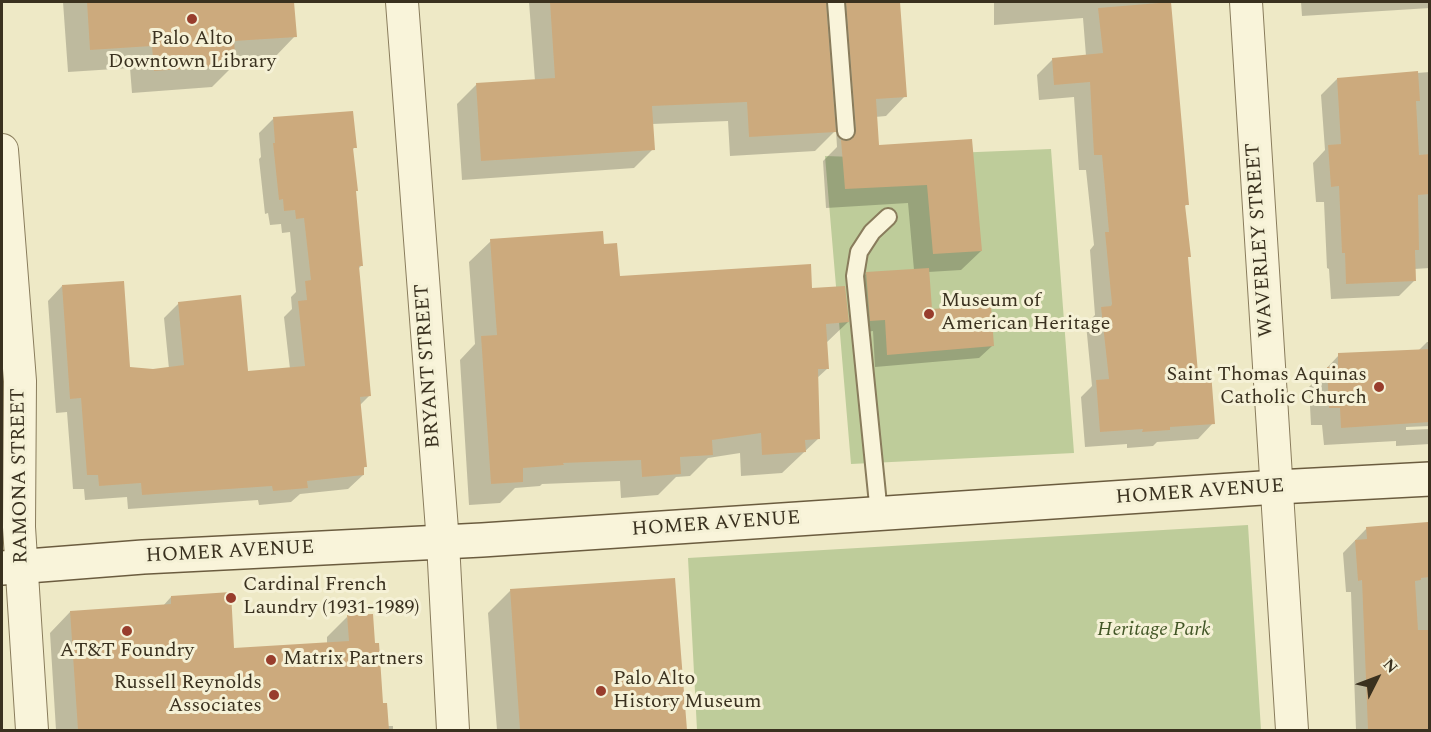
<!DOCTYPE html>
<html>
<head>
<meta charset="utf-8">
<style>
  body { margin:0 }
  #map { position:relative; width:1431px; height:732px; overflow:hidden; background:#eee9c6; font-family:Spectral,serif }
  canvas { display:block }
  .frame { position:absolute; inset:0; border:3px solid #3a311f; pointer-events:none }
  .north { position:absolute; left:1347px; top:648px; width:60px; height:60px; -webkit-text-stroke:4px #f5f1d6; paint-order:stroke; rotate:48deg; font-size:16px; font-weight:700; line-height:24px; text-align:center; color:#3a311f }
  .north::after { content:''; display:block; margin:auto; width:21px; height:27px; background:#3a311f; clip-path:polygon(50% 0,100% 100%,50% 72%,0 100%) }
</style>
</head>
<body>
<div id="map">
<canvas width="1431" height="732"></canvas>
<div class="frame"></div>
<div class="north">N</div>
</div>
<script>
const ctx = document.querySelector('canvas').getContext('2d');
ctx.lineJoin = 'round';
function paint(path, color) { ctx.fillStyle = color; ctx.fill(path, 'evenodd'); }
const toPath = rows => new Path2D(rows.map(r => 'M' + r).join(''));
function stroke(path, color, width, dash) { ctx.strokeStyle = color; ctx.lineWidth = width; ctx.lineCap = dash ? 'butt' : 'round'; ctx.setLineDash(dash || []); ctx.stroke(path); }
function write(font, color, halo, rows, align = 'center') {
  ctx.font = font + ' Spectral,serif'; ctx.lineWidth = 6; ctx.setLineDash([]); ctx.textBaseline = 'middle'; ctx.strokeStyle = halo; ctx.fillStyle = color; for (const [text, x, y, turn = 0] of rows) {
    ctx.save(); ctx.translate(x, y); ctx.rotate((+turn || 0) * Math.PI / 180); ctx.textAlign = isNaN(turn) ? turn : align; if (halo) ctx.strokeText(text, 0, 0); ctx.fillText(text, 0, 0); ctx.restore();
  }
}
const green = toPath([
  [1051,149,1074,453,851,464,825,156,855,157],
  [1248,525,1261,730,697,730,688,558]
]);
const shadow = toPath([
  [63,2,293,2,295,36,273,59,234,61,235,64,212,87,132,93,130,68,68,72],
  [529,2,899,2,905,96,886,116,875,117,878,146,971,141,981,251,961,270,928,272,931,311,992,346,979,358,875,367,873,331,858,333,854,286,867,273,914,270,908,203,826,208,823,161,837,147,836,130,815,151,730,156,728,121,652,124,653,149,634,168,462,180,457,104,476,85,535,81],
  [994,2,1170,2,1187,204,1184,207,1189,256,1186,259,1197,375,1213,423,1198,439,1157,442,1153,446,1127,448,1127,444,1085,447,1081,397,1092,386,1086,324,1095,315,1090,250,1094,245,1086,170,1079,170,1074,97,1039,100,1037,75,1053,59,1086,56,1083,18,994,25],
  [1301,2,1430,2,1430,8,1302,16],
  [1430,72,1430,268,1414,269,1415,280,1399,296,1331,299,1329,269,1327,268,1324,202,1316,202,1313,163,1325,150,1321,95,1337,79],
  [274,118,355,147,352,150,356,191,354,193,362,265,358,269,370,395,359,406,365,467,362,469,363,475,348,489,300,494,291,502,259,505,258,500,128,509,127,497,85,500,84,489,73,489,67,412,56,413,48,301,62,286,129,368,153,370,169,369,164,318,179,303,247,373,290,369,284,317,292,309,291,297,296,292,290,232,282,233,281,224,270,225,268,213,265,214,259,159,261,157,259,133],
  [491,241,603,245,618,278,811,289,848,322,826,343,828,368,816,379,819,438,782,473,741,476,740,453,708,458,690,476,676,477,658,495,621,498,620,481,542,484,540,486,515,488,500,503,469,505,460,360,475,344,469,262],
  [1427,342,1430,342,1430,426,1406,427,1406,430,1430,429,1430,444,1396,446,1396,441,1324,445,1322,425,1311,425,1309,387,1339,355,1418,351],
  [1367,528,1430,568,1430,730,1356,730,1351,592,1346,592,1343,553],
  [674,580,685,730,497,730,488,613,510,591],
  [171,597,233,650,327,644,327,637,347,617,381,705,387,726,393,726,393,730,56,730,50,633,70,612,162,607]
]);
const building = toPath([
  [87,2,294,2,297,37,234,41,236,65,154,71,152,46,90,50],
  [550,2,826,2,836,132,749,137,747,102,652,106,655,150,481,161,476,83,555,78],
  [846,2,900,2,907,97,876,99,879,145,972,139,982,251,933,254,927,185,845,189,841,140,847,141,852,139,856,130],
  [1171,2,1189,205,1185,205,1191,257,1188,257,1198,373,1211,372,1215,424,1170,427,1170,430,1142,432,1143,429,1100,432,1096,380,1109,379,1101,307,1111,306,1112,304,1105,232,1109,232,1102,155,1094,155,1090,82,1054,85,1052,58,1103,53,1098,8],
  [1418,71,1420,101,1416,101,1419,155,1430,154,1430,194,1418,195,1419,250,1415,250,1416,281,1346,284,1345,253,1342,253,1339,186,1331,187,1328,145,1341,144,1337,78],
  [353,111,357,148,353,148,358,191,356,191,363,266,359,266,371,396,360,397,367,467,364,467,364,475,307,481,308,488,273,491,272,486,142,495,141,483,99,486,98,475,87,475,81,398,70,399,62,285,124,281,130,367,153,369,184,365,178,302,241,295,248,371,305,366,298,301,307,300,305,281,311,280,304,218,296,219,295,210,284,211,283,199,279,200,273,143,275,143,273,117],
  [603,231,604,244,617,243,620,276,811,264,812,288,845,286,849,322,826,324,829,369,818,369,820,439,805,440,806,452,762,455,761,433,712,440,713,455,680,457,681,474,642,477,641,460,563,463,564,465,523,468,523,482,491,484,481,336,497,335,490,239],
  [929,268,932,309,991,305,994,346,887,355,885,320,870,321,866,272],
  [1430,349,1430,422,1341,428,1340,408,1329,408,1327,367,1338,366,1338,353],
  [1428,522,1430,577,1421,578,1421,580,1415,581,1418,630,1430,630,1430,730,1368,730,1362,580,1358,581,1355,540,1367,539,1366,527],
  [675,578,687,730,520,730,510,589],
  [231,592,234,648,349,641,347,615,373,614,375,643,379,643,383,703,387,703,389,730,78,730,70,611,171,604,171,596]
]);
const lane = toPath([
  [836,2,846,131],
  [879,514,855,276,859,252,872,232,888,217]
]);
const street = toPath([
  [402,2,443,543,453,730],
  [1246,2,1292,730],
  [2,150,20,381,19,527,32,730]
]);
const secondary = toPath([
  [2,568,143,557,482,540,1277,487,1430,479]
]);
const markers = [
  [192,19,6,"#983d2c"],
  [929,314,6,"#983d2c"],
  [1379,387,6,"#983d2c"],
  [231,598,6,"#983d2c"],
  [127,631,6,"#983d2c"],
  [271,660,6,"#983d2c"],
  [601,691,6,"#983d2c"],
  [274,695,6,"#983d2c"]
];
const poiNames = [
  ["Palo Alto",192,40,"center"],
  ["Downtown Library",192,63,"center"],
  ["Museum of",941,302],
  ["American Heritage",941,325],
  ["Saint Thomas Aquinas",1367,376,"right"],
  ["Catholic Church",1367,399,"right"],
  ["Cardinal French",243,586],
  ["Laundry (1931-1989)",243,609],
  ["AT&T Foundry",127,652,"center"],
  ["Matrix Partners",283,660],
  ["Palo Alto",613,680],
  ["History Museum",613,703],
  ["Russell Reynolds",262,684,"right"],
  ["Associates",262,707,"right"]
];
const streetNames = [
  ["WAVERLEY STREET",1261,240,-94],
  ["BRYANT STREET",429,366,-94],
  ["RAMONA STREET",21,476,-91],
  ["HOMER AVENUE",1200,493,-4],
  ["HOMER AVENUE",716,525,-4],
  ["HOMER AVENUE",230,553,-3]
];
const parkNames = [
  ["Heritage Park",1154,631]
];
paint(green, '#becc9a');
paint(shadow, '#0003');
paint(building, '#ccaa7d');
stroke(lane, '#897c5c', 20);
stroke(street, '#897c5c', 34);
stroke(secondary, '#6b5c3f', 36);
stroke(lane, '#f9f4da', 16);
stroke(street, '#f9f4da', 32);
stroke(secondary, '#f9f4da', 33);
for (const [x, y, r, color] of markers) { const dot = new Path2D(); dot.arc(x, y, r, 0, 2 * Math.PI); ctx.fillStyle = color; ctx.fill(dot); stroke(dot, '#f5f1d6', 2); }
write('20px', '#3a311f', '#f5f1d6', poiNames, 'left');
write('20px', '#3a311f', '#f5f1d6', streetNames);
write('italic 20px', '#425626', '#f5f1d6', parkNames);
</script>
</body>
</html>
